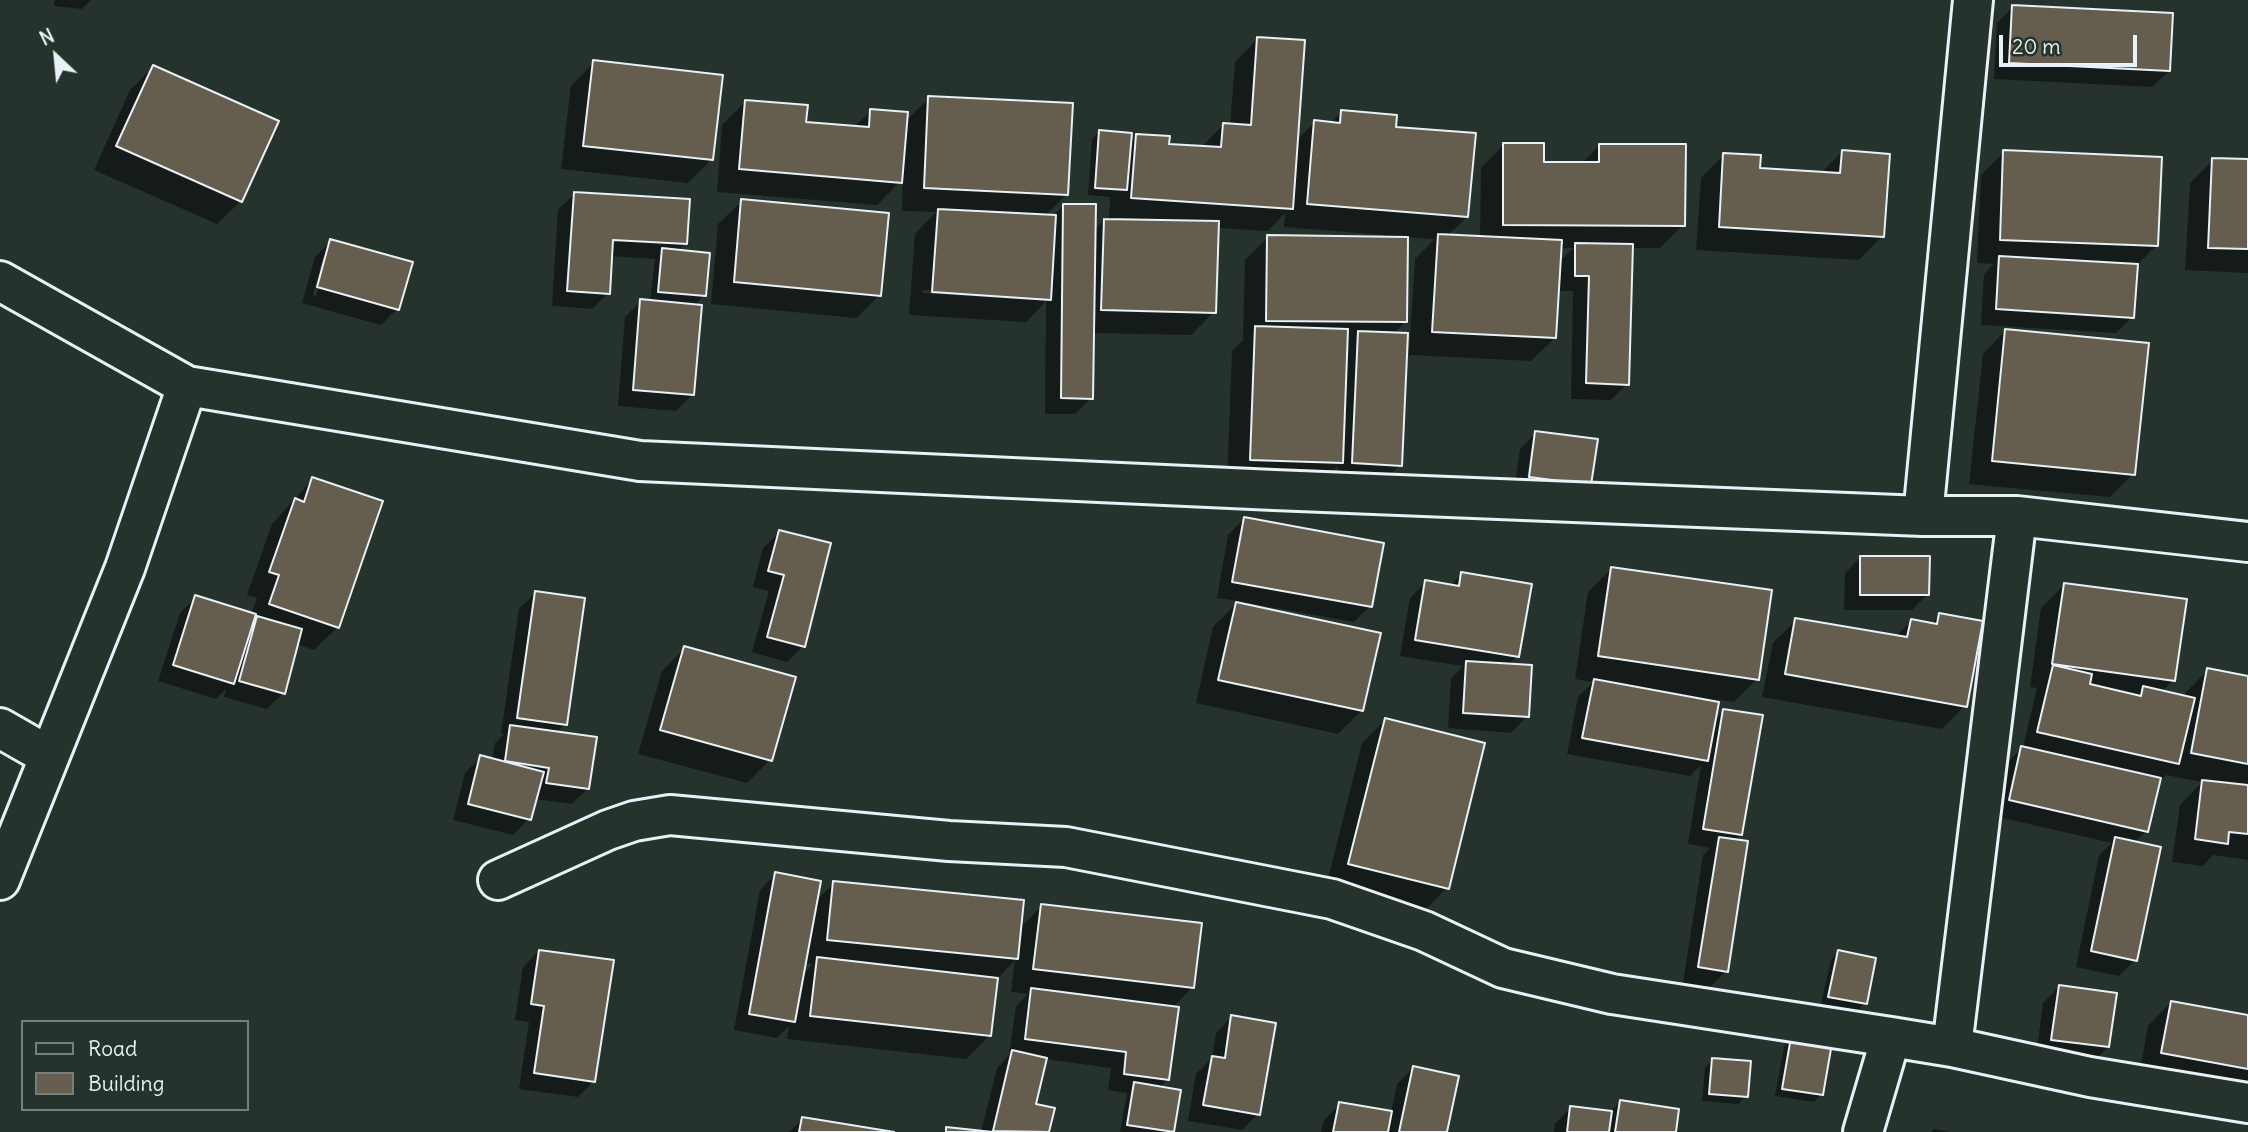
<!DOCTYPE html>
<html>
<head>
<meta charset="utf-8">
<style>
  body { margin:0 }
  #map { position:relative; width:2248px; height:1132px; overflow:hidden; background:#26332d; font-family:Delius,sans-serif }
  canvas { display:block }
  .legend { position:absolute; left:21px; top:1020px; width:228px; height:91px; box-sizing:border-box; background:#26332d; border:2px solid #747f7e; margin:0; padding:9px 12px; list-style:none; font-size:21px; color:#e8f1f8 }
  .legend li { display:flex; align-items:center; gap:14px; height:35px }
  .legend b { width:35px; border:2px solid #747f7e }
  .north { position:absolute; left:21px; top:21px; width:70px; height:70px; -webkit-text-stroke:5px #26332d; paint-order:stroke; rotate:334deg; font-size:19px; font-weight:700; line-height:28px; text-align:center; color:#e8f1f8 }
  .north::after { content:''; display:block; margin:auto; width:24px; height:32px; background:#e8f1f8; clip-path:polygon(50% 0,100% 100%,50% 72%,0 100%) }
  .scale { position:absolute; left:1999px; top:35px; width:138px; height:32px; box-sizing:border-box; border:4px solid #e8f1f8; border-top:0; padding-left:9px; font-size:21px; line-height:24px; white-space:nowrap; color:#e8f1f8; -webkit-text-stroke:5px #26332d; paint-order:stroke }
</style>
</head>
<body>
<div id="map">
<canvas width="2248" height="1132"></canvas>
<ul class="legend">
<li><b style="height:9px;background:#26332d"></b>Road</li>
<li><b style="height:19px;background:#655d4e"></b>Building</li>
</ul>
<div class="north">N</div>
<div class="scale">20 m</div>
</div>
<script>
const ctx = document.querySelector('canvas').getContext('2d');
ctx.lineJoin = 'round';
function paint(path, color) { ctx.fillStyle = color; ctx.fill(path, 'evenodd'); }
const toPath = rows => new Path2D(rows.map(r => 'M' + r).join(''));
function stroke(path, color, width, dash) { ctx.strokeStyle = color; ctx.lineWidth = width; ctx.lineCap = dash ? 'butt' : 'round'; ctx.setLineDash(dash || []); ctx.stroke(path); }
const shadow = toPath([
  [55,0,91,0,82,9,54,6],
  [2013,7,2169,71,2152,87,1994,79,1997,23],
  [1258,38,1296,141,1315,122,1330,124,1342,112,1394,129,1467,217,1447,236,1480,238,1481,168,1504,144,1542,163,1581,164,1600,145,1683,225,1660,248,1631,248,1627,384,1611,400,1571,399,1573,291,1557,291,1555,338,1531,361,1409,355,1415,259,1435,239,1406,237,1405,322,1393,334,1400,465,1384,481,1337,479,1338,466,1318,486,1227,483,1232,351,1243,340,1245,260,1268,237,1384,238,1384,235,1284,227,1285,213,1268,231,1217,228,1214,312,1191,335,1092,333,1091,398,1075,414,1045,414,1046,301,1026,322,909,315,915,234,936,212,902,211,903,179,877,205,717,192,722,125,746,101,804,124,854,127,871,111,906,121,929,98,1067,194,1045,216,1052,217,1063,206,1094,231,1104,220,1109,220,1110,197,1088,195,1092,139,1100,131,1129,143,1136,136,1167,146,1201,148,1223,125,1230,125,1235,62],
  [1560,248,1574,248,1559,262],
  [923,290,1030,297,1030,300,923,293],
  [594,62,711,160,688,183,561,169,571,86],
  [153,67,241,201,217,224,94,170,130,90],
  [1842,152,1882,236,1859,260,1696,250,1701,178,1724,155,1758,170,1821,173],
  [2004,152,2156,246,2136,266,2132,317,2116,333,1981,325,1984,274,1994,264,1977,263,1981,175],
  [2213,160,2248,161,2248,273,2185,270,2190,183],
  [574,194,685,244,677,251,704,295,694,306,692,395,676,411,618,406,625,317,641,301,650,302,655,259,610,256,608,293,592,309,552,306,558,210],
  [742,201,880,295,856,318,711,304,718,224],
  [331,241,397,309,381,325,302,303,315,257],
  [323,257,327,257,316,296,313,295],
  [2006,330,2133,474,2110,497,1969,484,1983,354],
  [1536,433,1596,440,1574,501,1514,493,1520,449],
  [1531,448,1535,448,1530,486,1526,486],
  [313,479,338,627,314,650,296,644,283,693,267,709,224,697,226,689,216,699,158,681,180,613,196,597,251,614,257,598,247,595,272,524],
  [1244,519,1370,606,1354,622,1247,603,1247,606,1361,711,1338,734,1196,703,1213,627,1239,601,1217,598,1228,535],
  [780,532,803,646,787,662,752,652,769,591,753,587,763,548],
  [1861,557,1928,594,1912,610,1844,610,1845,573],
  [1611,569,1757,679,1734,702,1718,700,1714,721,1724,711,1741,834,1734,841,1726,971,1710,987,1683,983,1703,855,1710,848,1688,844,1701,765,1690,776,1567,754,1578,697,1593,682,1575,679,1588,592],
  [1462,574,1517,656,1509,665,1527,716,1511,733,1448,728,1451,679,1463,666,1400,656,1410,598,1426,582,1450,586],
  [2064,585,2174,680,2161,692,2184,697,2185,693,2208,670,2248,678,2248,860,2213,855,2203,866,2172,862,2180,805,2202,782,2166,775,2162,780,2159,779,2146,831,2134,843,2135,960,2119,976,2076,967,2099,855,2112,843,1994,816,2006,764,2023,747,2037,688,2030,687,2041,608],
  [535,593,565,724,556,733,588,788,572,804,535,799,529,819,513,835,453,820,465,773,481,757,492,760,495,743,504,734,501,734,519,609],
  [1940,615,1965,706,1942,729,1762,697,1773,643,1796,620,1895,637,1911,621,1930,625],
  [685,648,770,760,747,783,638,754,662,671],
  [1385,720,1447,888,1424,911,1326,887,1362,743],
  [776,874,815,902,834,883,1020,928,1042,906,1192,988,1172,1008,1167,1080,1159,1088,1172,1132,1120,1132,1127,1093,1108,1090,1111,1068,1045,1059,1034,1105,1053,1109,1047,1132,981,1132,997,1068,1009,1055,1016,1006,1028,994,1011,992,1015,960,996,980,990,1035,966,1059,787,1039,789,1026,777,1038,734,1030,760,890],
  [804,963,813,964,802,975],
  [539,951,594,1081,578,1097,519,1089,529,1022,515,1020,523,967],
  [1838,952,1865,1003,1857,1011,1821,1004,1831,960],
  [2059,987,2108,1047,2092,1063,2036,1056,2043,1003],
  [2171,1002,2248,1017,2248,1096,2139,1076,2148,1026],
  [1232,1017,1258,1114,1242,1130,1188,1121,1196,1074,1212,1058,1216,1033],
  [1792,1039,1822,1094,1814,1102,1775,1096,1784,1047],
  [1713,1060,1746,1096,1738,1104,1702,1101,1705,1067],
  [1413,1068,1445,1132,1321,1132,1324,1120,1340,1104,1391,1113,1397,1084],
  [1620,1102,1674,1132,1554,1132,1555,1124,1571,1107,1609,1113],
  [803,1119,883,1132,789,1132],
  [1934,1129,1950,1132,1931,1132]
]);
const building = toPath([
  [2012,5,2173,13,2170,71,2009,63,2012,5],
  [1257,37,1305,40,1293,209,1131,198,1136,134,1170,136,1169,144,1221,147,1223,123,1251,125,1257,37],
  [593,60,723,75,713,160,583,146,593,60],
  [153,65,279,121,242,202,116,146,153,65],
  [928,96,1073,103,1068,195,924,188,928,96],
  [745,100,808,105,806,122,869,127,870,109,908,112,902,183,739,169,745,100],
  [1341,110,1397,115,1396,127,1476,133,1468,217,1307,204,1314,120,1340,123,1341,110],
  [1099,130,1132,133,1127,190,1095,188,1099,130],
  [1503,143,1544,143,1544,162,1599,162,1599,144,1686,144,1685,226,1503,225,1503,143],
  [1842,150,1890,154,1884,237,1719,227,1723,153,1761,155,1760,168,1840,173,1842,150],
  [2003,150,2162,157,2158,246,2000,240,2003,150],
  [2212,158,2248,159,2248,249,2208,248,2212,158],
  [574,192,690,199,687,244,613,240,610,294,567,291,574,192],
  [741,199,889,213,881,296,734,282,741,199],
  [1063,204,1096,204,1093,399,1061,398,1063,204],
  [938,209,1056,215,1051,300,932,292,938,209],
  [1104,219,1219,221,1216,313,1101,310,1104,219],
  [1438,234,1562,240,1556,338,1432,332,1438,234],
  [1267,235,1408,237,1407,322,1266,321,1267,235],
  [330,239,413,262,399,310,317,287,330,239],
  [1575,243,1633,244,1629,385,1586,383,1589,276,1575,276,1575,243],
  [662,248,710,253,706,296,658,292,662,248],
  [1999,256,2138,264,2134,318,1996,309,1999,256],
  [640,299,702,305,694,395,633,390,640,299],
  [1255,326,1348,329,1343,463,1250,460,1255,326],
  [2005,329,2149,343,2135,475,1992,461,2005,329],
  [1358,331,1408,333,1402,466,1352,463,1358,331],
  [1535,431,1598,439,1591,485,1529,477,1535,431],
  [312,477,383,501,339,628,269,604,279,575,269,572,295,498,304,502,312,477],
  [1244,517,1384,543,1372,607,1232,582,1244,517],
  [779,530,831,543,805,647,767,637,784,575,768,571,779,530],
  [1860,556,1930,556,1929,595,1860,595,1860,556],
  [1611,567,1772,590,1759,680,1598,656,1611,567],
  [1461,572,1532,584,1519,657,1415,640,1425,580,1459,586,1461,572],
  [2064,583,2187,599,2175,681,2052,664,2064,583],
  [535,591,585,598,567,725,517,718,535,591],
  [195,595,256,614,234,684,173,665,195,595],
  [1236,602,1381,633,1363,711,1218,680,1236,602],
  [1939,613,1983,621,1967,707,1785,674,1795,618,1907,637,1911,619,1937,624,1939,613],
  [257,616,302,629,285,694,239,681,257,616],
  [684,646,796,677,772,761,660,730,684,646],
  [1466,661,1532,665,1529,717,1463,713,1466,661],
  [2053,665,2092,674,2090,684,2141,696,2143,686,2195,698,2179,764,2037,732,2053,665],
  [2207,668,2248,676,2248,764,2191,753,2207,668],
  [1594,679,1719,702,1708,761,1582,738,1594,679],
  [1723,709,1763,715,1742,835,1703,829,1723,709],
  [1385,718,1485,743,1449,889,1348,864,1385,718],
  [510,725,597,737,589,789,546,783,549,768,505,761,510,725],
  [2021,746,2161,778,2148,832,2009,800,2021,746],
  [480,755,544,772,531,820,468,804,480,755],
  [2202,780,2248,785,2248,834,2229,832,2228,844,2195,839,2202,780],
  [1719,837,1748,841,1728,972,1698,967,1719,837],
  [2115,837,2161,847,2137,961,2091,951,2115,837],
  [775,872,821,881,795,1022,749,1014,775,872],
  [833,881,1024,900,1018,959,827,940,833,881],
  [1041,904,1202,923,1194,988,1033,969,1041,904],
  [539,950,614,960,595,1082,534,1073,544,1006,531,1004,539,950],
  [1838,950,1876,958,1867,1004,1828,997,1838,950],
  [817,957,998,978,991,1036,810,1016,817,957],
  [2059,985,2117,993,2109,1047,2051,1040,2059,985],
  [1031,988,1179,1007,1169,1080,1124,1074,1126,1052,1025,1039,1031,988],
  [2171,1001,2248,1015,2248,1069,2161,1053,2171,1001],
  [1231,1015,1276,1023,1260,1115,1203,1105,1212,1056,1225,1058,1231,1015],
  [1791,1037,1832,1043,1823,1095,1782,1089,1791,1037],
  [1012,1050,1047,1058,1036,1104,1055,1108,1049,1132,993,1131,1012,1050],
  [1712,1058,1751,1061,1748,1097,1709,1094,1712,1058],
  [1413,1066,1459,1076,1447,1132,1399,1132,1413,1066],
  [1134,1082,1181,1090,1174,1132,1127,1125,1134,1082],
  [1620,1100,1679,1109,1676,1132,1615,1132,1620,1100],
  [1339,1102,1392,1111,1388,1132,1333,1132,1339,1102],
  [1570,1106,1612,1111,1609,1132,1567,1132,1570,1106],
  [802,1117,894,1132,799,1132,802,1117],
  [946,1127,993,1132,946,1132,946,1127]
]);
const street = toPath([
  [0,281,187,386,640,461,1274,490,1923,516,2017,516,2248,542],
  [1923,516,1973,0],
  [0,728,49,756],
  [0,880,125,568,187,386],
  [498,880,608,830,634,821,670,815,949,841,1066,847,1332,899,1424,931,1503,968,1612,994,1891,1037],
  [1952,1047,2017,516],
  [1863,1132,1891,1037,1952,1047,2090,1077,2248,1103]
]);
paint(shadow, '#0007');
paint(building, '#655d4e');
stroke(building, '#e8f1f8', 2);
stroke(street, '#e8f1f8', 44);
stroke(street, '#26332d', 38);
</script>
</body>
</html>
